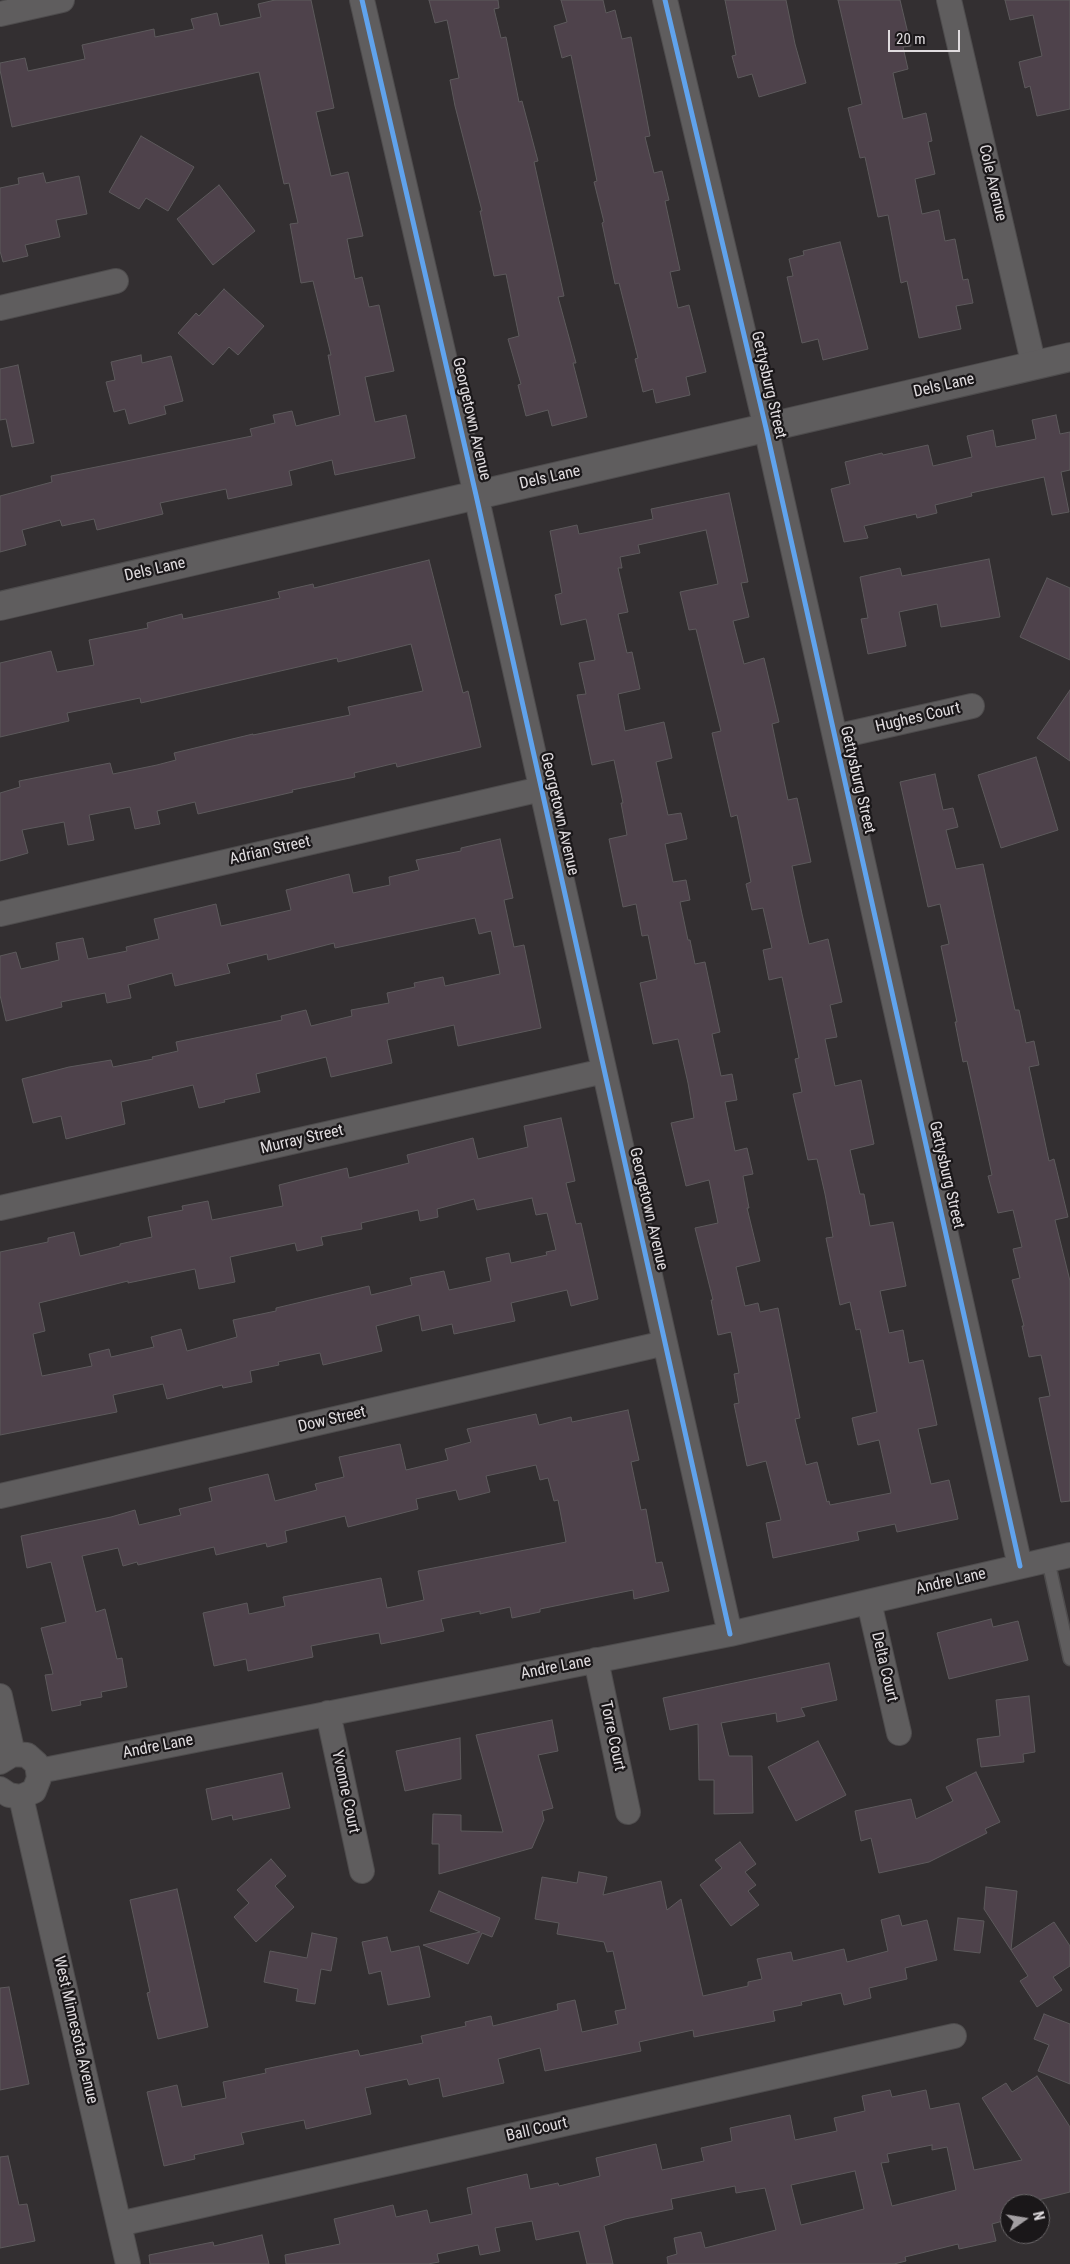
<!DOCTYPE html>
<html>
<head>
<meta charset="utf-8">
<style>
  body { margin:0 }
  #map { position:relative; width:1070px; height:2264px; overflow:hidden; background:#332f31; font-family:"Roboto Condensed",sans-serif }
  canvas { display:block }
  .north { position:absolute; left:1000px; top:2194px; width:50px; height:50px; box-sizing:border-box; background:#1a1719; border:1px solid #696668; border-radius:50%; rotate:77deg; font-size:14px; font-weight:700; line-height:20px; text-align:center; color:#e0dcdf }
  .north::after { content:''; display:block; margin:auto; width:18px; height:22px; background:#a39fa2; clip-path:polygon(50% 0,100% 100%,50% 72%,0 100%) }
  .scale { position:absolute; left:888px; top:30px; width:72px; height:22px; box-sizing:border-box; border:2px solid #e0dcdf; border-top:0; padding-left:6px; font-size:15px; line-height:18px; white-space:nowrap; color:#e0dcdf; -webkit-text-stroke:4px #1a1719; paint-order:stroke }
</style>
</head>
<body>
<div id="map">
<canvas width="1070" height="2264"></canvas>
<div class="north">N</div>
<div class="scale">20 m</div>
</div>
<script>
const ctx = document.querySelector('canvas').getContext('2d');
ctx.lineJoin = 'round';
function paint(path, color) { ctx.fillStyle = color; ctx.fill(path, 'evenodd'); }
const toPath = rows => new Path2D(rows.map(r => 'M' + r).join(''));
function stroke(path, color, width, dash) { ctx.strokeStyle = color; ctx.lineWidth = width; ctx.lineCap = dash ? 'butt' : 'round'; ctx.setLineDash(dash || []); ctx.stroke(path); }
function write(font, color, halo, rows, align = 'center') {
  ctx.font = font + ' "Roboto Condensed",sans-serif'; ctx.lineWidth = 4.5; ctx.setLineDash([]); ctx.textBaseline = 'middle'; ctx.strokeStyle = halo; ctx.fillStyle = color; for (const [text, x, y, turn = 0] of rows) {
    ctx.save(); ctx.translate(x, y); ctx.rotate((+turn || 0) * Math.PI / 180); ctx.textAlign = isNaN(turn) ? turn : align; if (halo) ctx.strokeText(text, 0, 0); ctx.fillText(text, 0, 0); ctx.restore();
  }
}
const building = toPath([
  [275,0,311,0,334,108,316,112,331,176,348,172,363,236,347,239,355,279,362,277,369,307,379,305,394,371,365,377,375,422,406,415,415,458,335,475,332,460,289,471,292,485,228,499,226,489,160,503,163,514,97,530,94,519,62,526,60,520,22,530,26,545,0,552,0,496,52,482,51,476,252,436,250,429,275,423,273,415,292,411,296,426,340,415,328,355,331,355,313,281,301,283,290,224,298,223,289,183,284,184,259,72,12,127,0,70,0,63,25,58,28,71,85,59,82,45,154,29,155,37,194,29,191,19,217,13,220,26,261,17,258,4,275,0],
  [429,0,498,0,499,8,494,9,501,38,506,37,519,102,522,101,538,161,534,162,564,296,558,297,576,363,573,363,587,417,552,426,548,410,526,416,518,385,521,384,508,339,519,336,506,274,494,276,480,211,482,211,455,106,450,80,459,78,447,20,435,23,429,0],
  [561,0,603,0,606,13,615,10,622,39,631,37,650,136,645,137,654,173,662,171,669,200,665,201,680,270,670,272,678,308,689,305,706,372,686,377,690,395,656,403,653,389,643,392,635,359,638,358,619,283,615,284,602,223,604,222,594,182,597,181,571,55,562,58,554,26,567,22,561,0],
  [725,0,786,0,795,44,806,83,759,97,752,74,738,78,732,56,736,55,725,0],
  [838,0,900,0,911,46,903,47,908,69,893,73,903,119,926,113,932,141,928,142,935,174,915,179,922,214,939,210,945,241,955,239,963,280,968,279,973,303,956,306,961,329,919,338,907,281,901,283,888,215,878,217,865,157,860,158,848,108,862,104,838,0],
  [1005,0,1070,0,1070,109,1037,116,1030,86,1025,88,1019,62,1042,56,1033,15,1010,20,1005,0],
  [141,136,194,167,168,211,146,198,139,209,109,192,141,136],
  [43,173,46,183,79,176,87,214,56,220,60,237,25,245,28,256,3,262,0,251,0,188,19,184,18,178,43,173],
  [219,185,255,231,213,265,177,219,219,185],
  [840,242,868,349,823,360,818,339,802,343,787,277,793,276,789,259,804,255,803,251,840,242],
  [224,289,264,326,238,355,229,347,213,365,178,333,196,313,199,316,224,289],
  [141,355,142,363,171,356,183,401,164,406,166,414,129,424,125,409,114,412,106,382,115,380,111,362,141,355],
  [18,365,34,443,12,447,6,419,0,420,0,369,18,365],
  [1056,415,1060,434,1070,432,1070,470,1061,472,1069,512,1052,515,1044,477,971,493,972,496,935,505,937,513,917,518,916,514,864,526,868,538,844,542,831,489,850,484,845,462,882,453,883,455,928,445,933,466,972,457,967,436,993,430,996,447,1036,439,1032,420,1056,415],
  [729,493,748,582,741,583,749,617,733,621,744,664,764,658,779,722,772,724,788,800,797,798,811,862,792,866,802,914,809,944,828,939,842,1002,830,1005,837,1037,825,1039,835,1086,861,1080,874,1144,850,1150,860,1194,864,1194,870,1226,893,1222,906,1286,880,1291,889,1333,903,1330,909,1363,923,1360,937,1425,918,1429,931,1484,949,1480,958,1519,897,1532,895,1524,857,1532,859,1540,773,1558,766,1523,781,1520,766,1461,747,1466,734,1404,739,1403,734,1374,739,1373,731,1332,718,1335,711,1300,713,1300,695,1228,718,1223,709,1180,686,1186,671,1123,694,1118,688,1083,678,1039,653,1044,640,983,657,979,648,935,642,936,636,904,623,907,609,839,627,835,621,803,623,803,614,760,592,765,577,695,586,694,579,663,595,660,586,619,561,625,555,595,562,593,550,531,577,525,579,534,653,519,651,509,729,493],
  [706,530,718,584,680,592,689,630,696,629,721,731,712,733,731,817,737,815,751,882,746,884,752,910,763,908,772,948,763,950,769,980,782,977,799,1058,795,1059,802,1092,793,1094,808,1160,817,1159,825,1194,833,1237,826,1238,840,1305,850,1302,856,1330,860,1329,877,1412,852,1418,858,1445,879,1440,891,1493,830,1505,829,1501,827,1502,817,1462,806,1465,795,1419,800,1418,778,1308,760,1312,758,1303,745,1306,736,1267,760,1261,747,1208,749,1208,743,1176,753,1174,747,1148,735,1151,725,1102,737,1100,732,1074,721,1076,712,1034,720,1032,705,962,695,964,690,940,688,940,680,902,690,900,686,880,673,882,665,844,687,839,681,813,668,815,656,762,672,758,664,722,625,731,618,694,640,689,632,652,627,653,618,614,628,612,618,568,622,568,620,557,640,553,638,545,706,530],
  [989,559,1000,617,941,627,937,604,899,612,906,646,868,654,861,619,868,618,860,577,900,568,902,576,989,559],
  [429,560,463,693,468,691,481,747,397,767,396,763,354,773,355,777,292,790,293,792,198,814,195,802,157,811,160,824,135,829,130,807,89,815,94,840,68,845,64,822,22,830,28,853,0,861,0,793,20,787,19,781,110,763,113,774,157,765,176,760,174,753,253,734,253,735,350,715,348,707,423,691,411,644,338,662,337,658,141,703,140,698,67,713,69,721,0,737,0,663,51,651,57,672,94,665,89,640,148,628,147,623,182,614,183,619,280,598,278,592,313,584,314,588,429,560],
  [1047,578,1070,588,1070,660,1020,637,1047,578],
  [1070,690,1070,761,1037,738,1070,690],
  [1036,757,1058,830,1001,848,978,775,1036,757],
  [935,774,943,810,953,808,958,827,946,830,956,869,983,864,1015,1010,1019,1010,1026,1043,1034,1041,1039,1065,1029,1067,1049,1161,1054,1159,1068,1217,1055,1220,1070,1281,1070,1501,1061,1502,1039,1398,1050,1396,1041,1355,1029,1357,1022,1326,1024,1326,1012,1280,1020,1278,1013,1249,1022,1247,1013,1210,998,1213,988,1176,992,1175,967,1061,963,1062,955,1022,957,1022,941,946,949,944,940,904,928,907,900,782,935,774],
  [500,839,513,898,504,900,514,947,524,945,541,1028,458,1046,454,1025,387,1040,392,1063,331,1077,326,1057,256,1074,260,1092,224,1100,225,1102,199,1108,193,1085,121,1102,125,1124,66,1139,61,1116,33,1123,22,1079,69,1067,111,1060,113,1067,153,1059,152,1057,178,1051,176,1042,282,1020,281,1016,306,1010,311,1026,352,1016,351,1010,389,1003,387,993,415,987,414,983,443,977,445,986,500,974,491,931,479,934,475,918,335,948,334,943,268,960,267,954,227,964,230,973,175,986,172,973,128,985,131,998,107,1003,105,993,61,1002,62,1007,6,1021,0,995,0,956,16,952,21,969,59,960,56,943,83,938,88,959,127,951,126,947,159,939,154,919,216,904,221,926,252,919,291,910,286,890,349,874,353,893,390,885,389,877,419,870,416,860,461,851,461,848,500,839],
  [561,1118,575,1181,566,1183,576,1224,581,1223,598,1299,571,1306,567,1290,511,1303,515,1321,454,1334,452,1324,422,1331,419,1315,376,1326,382,1351,323,1365,320,1353,278,1362,279,1365,250,1371,252,1382,223,1388,222,1385,167,1399,163,1384,113,1395,117,1412,0,1435,0,1252,48,1242,48,1238,74,1232,80,1256,120,1246,120,1244,152,1237,148,1217,183,1210,182,1206,208,1201,212,1220,283,1206,279,1185,347,1168,349,1178,409,1163,407,1155,473,1138,478,1159,528,1147,524,1126,561,1118],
  [532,1198,536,1215,547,1213,556,1250,546,1252,547,1255,511,1263,509,1253,486,1258,491,1281,449,1290,444,1271,410,1278,412,1285,371,1295,369,1286,276,1308,276,1311,233,1320,237,1337,187,1351,181,1329,151,1337,154,1347,111,1357,109,1349,89,1354,92,1366,42,1376,33,1334,45,1331,39,1303,128,1281,128,1283,195,1269,199,1289,235,1282,230,1257,295,1243,297,1251,323,1245,321,1237,362,1229,361,1223,418,1210,420,1221,438,1217,437,1209,474,1199,477,1210,532,1198],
  [628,1410,639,1460,631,1462,641,1510,646,1509,656,1563,662,1562,669,1591,634,1599,633,1590,540,1609,540,1612,512,1618,510,1607,480,1614,480,1611,441,1619,444,1631,416,1637,381,1644,379,1633,347,1639,311,1646,313,1657,248,1671,246,1659,214,1666,203,1613,247,1603,249,1614,285,1606,283,1597,381,1578,387,1608,424,1600,418,1571,566,1542,558,1500,554,1501,548,1478,540,1480,536,1465,486,1476,490,1492,459,1500,456,1490,416,1499,418,1509,348,1527,345,1516,285,1531,287,1542,267,1547,266,1543,216,1555,214,1547,138,1565,137,1562,123,1566,118,1548,82,1556,96,1612,105,1609,117,1659,122,1658,127,1687,101,1692,102,1697,80,1701,81,1705,52,1711,45,1675,53,1674,41,1628,66,1622,51,1562,27,1568,21,1536,111,1517,135,1510,139,1525,181,1515,179,1509,212,1501,209,1488,268,1474,275,1501,317,1490,315,1484,344,1477,339,1457,400,1444,406,1470,448,1460,445,1449,471,1442,467,1429,536,1414,539,1425,571,1417,572,1422,628,1410],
  [991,1619,993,1627,1018,1621,1028,1660,949,1679,937,1633,991,1619],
  [829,1663,837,1700,801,1708,805,1716,777,1722,776,1713,721,1723,729,1756,752,1756,753,1813,714,1814,714,1780,699,1780,698,1724,670,1730,663,1698,829,1663],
  [1029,1696,1035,1752,1023,1754,1024,1762,981,1767,977,1739,1000,1736,996,1700,1029,1696],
  [552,1720,558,1751,538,1755,553,1808,542,1811,544,1820,532,1848,439,1874,439,1844,432,1844,433,1814,461,1815,461,1831,503,1832,476,1735,552,1720],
  [460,1738,461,1779,405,1791,396,1751,460,1738],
  [818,1741,846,1795,796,1821,768,1767,818,1741],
  [976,1772,1000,1822,985,1829,987,1833,929,1862,879,1873,871,1838,861,1841,855,1811,911,1799,916,1819,953,1801,946,1787,976,1772],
  [282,1773,290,1808,233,1820,232,1815,212,1820,206,1789,282,1773],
  [740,1842,756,1864,745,1872,756,1885,748,1891,759,1905,731,1926,700,1885,722,1868,715,1860,740,1842],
  [271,1859,286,1876,275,1886,294,1907,256,1942,234,1917,249,1903,237,1890,271,1859],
  [579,1872,607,1877,603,1895,661,1881,667,1910,681,1899,703,1996,748,1986,748,1982,762,1979,757,1959,791,1952,793,1961,844,1949,847,1962,888,1951,881,1920,899,1915,902,1926,927,1920,937,1960,905,1968,907,1979,869,1988,871,1998,844,2005,841,1993,801,2002,802,2005,773,2011,775,2021,694,2037,693,2030,639,2042,641,2051,545,2071,540,2048,498,2059,504,2083,482,2088,443,2097,439,2078,409,2085,407,2079,365,2088,371,2114,306,2129,304,2120,241,2133,244,2144,194,2155,195,2159,164,2166,147,2092,177,2085,182,2107,226,2098,223,2082,266,2073,265,2069,358,2050,360,2056,423,2043,421,2036,466,2026,465,2022,491,2016,493,2026,558,2010,557,2004,575,2000,582,2032,618,2024,615,2011,626,2009,613,1951,607,1952,604,1942,557,1934,559,1923,535,1919,542,1877,577,1883,579,1872],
  [986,1887,1017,1891,1011,1950,1054,1922,1070,1946,1070,1966,1053,1977,1062,1990,1037,2007,1020,1981,1028,1976,984,1909,986,1887],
  [177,1889,208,2027,158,2039,147,1993,150,1992,130,1900,177,1889],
  [439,1891,500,1918,492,1937,482,1933,468,1964,423,1945,480,1932,430,1911,439,1891],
  [958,1918,984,1921,980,1953,954,1950,958,1918],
  [312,1933,337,1938,331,1971,321,1969,315,2004,296,2001,298,1989,264,1982,270,1951,307,1958,312,1933],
  [387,1937,391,1952,419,1946,430,1997,388,2005,381,1971,369,1974,362,1942,387,1937],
  [9,1987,29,2084,0,2090,0,1988,9,1987],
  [1044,2014,1070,2024,1070,2084,1038,2071,1049,2045,1034,2039,1044,2014],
  [1037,2076,1070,2127,1070,2192,1038,2200,1039,2204,1010,2204,1010,2219,992,2224,996,2241,959,2249,958,2244,905,2257,906,2261,894,2264,668,2264,667,2257,677,2254,674,2238,701,2232,705,2248,776,2230,765,2188,736,2193,735,2186,671,2199,673,2209,625,2219,604,2226,613,2264,587,2264,579,2231,536,2240,532,2221,495,2228,500,2251,480,2255,478,2245,437,2254,439,2262,428,2264,286,2264,285,2255,340,2244,334,2219,393,2205,396,2217,427,2210,430,2223,472,2214,467,2188,527,2174,530,2189,558,2183,559,2186,600,2176,596,2158,656,2144,662,2170,704,2161,701,2148,732,2141,730,2128,790,2115,795,2140,837,2131,834,2118,865,2111,862,2096,890,2090,892,2097,926,2090,930,2109,959,2103,974,2170,1022,2160,982,2098,1006,2083,1012,2092,1037,2076],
  [932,2145,932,2150,947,2147,956,2190,892,2206,881,2163,889,2162,887,2154,932,2145],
  [855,2171,864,2209,801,2225,791,2185,855,2171],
  [8,2156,19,2205,27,2204,35,2241,0,2248,0,2157,8,2156],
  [262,2235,269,2264,150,2264,149,2255,213,2242,214,2246,262,2235]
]);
const service = toPath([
  [1048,1560,1070,1659]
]);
const minor = toPath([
  [362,0,476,495,730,1634],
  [665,0,766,428,1020,1566],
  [949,0,1034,366],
  [0,14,62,0],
  [0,308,116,281],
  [835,737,972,706],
  [0,914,541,789],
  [0,1208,604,1071],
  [0,1496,665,1343],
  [869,1602,899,1733],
  [596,1660,628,1812],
  [0,1696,13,1754],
  [328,1713,362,1871],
  [0,1762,13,1754,27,1755,37,1764,39,1778,34,1791,21,1797,9,1795,0,1789],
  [39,1771,730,1634,1070,1555],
  [21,1797,128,2264],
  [119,2224,954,2036]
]);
const tertiary = toPath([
  [0,606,1070,357]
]);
const cycleway = toPath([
  [362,0,476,495,730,1634],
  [665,0,766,428,1020,1566]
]);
const streetNames = [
  ["Cole Avenue",992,183,77],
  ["Gettysburg Street",768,385,77],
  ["Dels Lane",944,386,-13],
  ["Georgetown Avenue",471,419,77],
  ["Dels Lane",550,478,-13],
  ["Dels Lane",155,570,-13],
  ["Hughes Court",918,718,-13],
  ["Gettysburg Street",857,780,77],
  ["Georgetown Avenue",559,814,77],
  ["Adrian Street",270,851,-13],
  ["Murray Street",302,1140,-13],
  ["Gettysburg Street",946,1175,77],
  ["Georgetown Avenue",648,1209,77],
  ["Dow Street",332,1420,-13],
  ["Andre Lane",951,1582,-13],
  ["Delta Court",884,1667,77],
  ["Andre Lane",556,1668,-11],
  ["Torre Court",612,1736,78],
  ["Andre Lane",158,1747,-11],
  ["Yvonne Court",345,1792,78],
  ["West Minnesota Avenue",75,2030,77],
  ["Ball Court",537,2130,-13]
];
paint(building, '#4e424b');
stroke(building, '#5d5a5c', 1);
stroke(service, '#4e4c4d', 15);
stroke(minor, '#4e4c4d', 26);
stroke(tertiary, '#4e4c4d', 30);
stroke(service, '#5f5d5e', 12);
stroke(minor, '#5f5d5e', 24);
stroke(tertiary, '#5f5d5e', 28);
stroke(cycleway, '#60a3ed', 5);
write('16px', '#e0dcdf', '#1a1719', streetNames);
</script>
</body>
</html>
